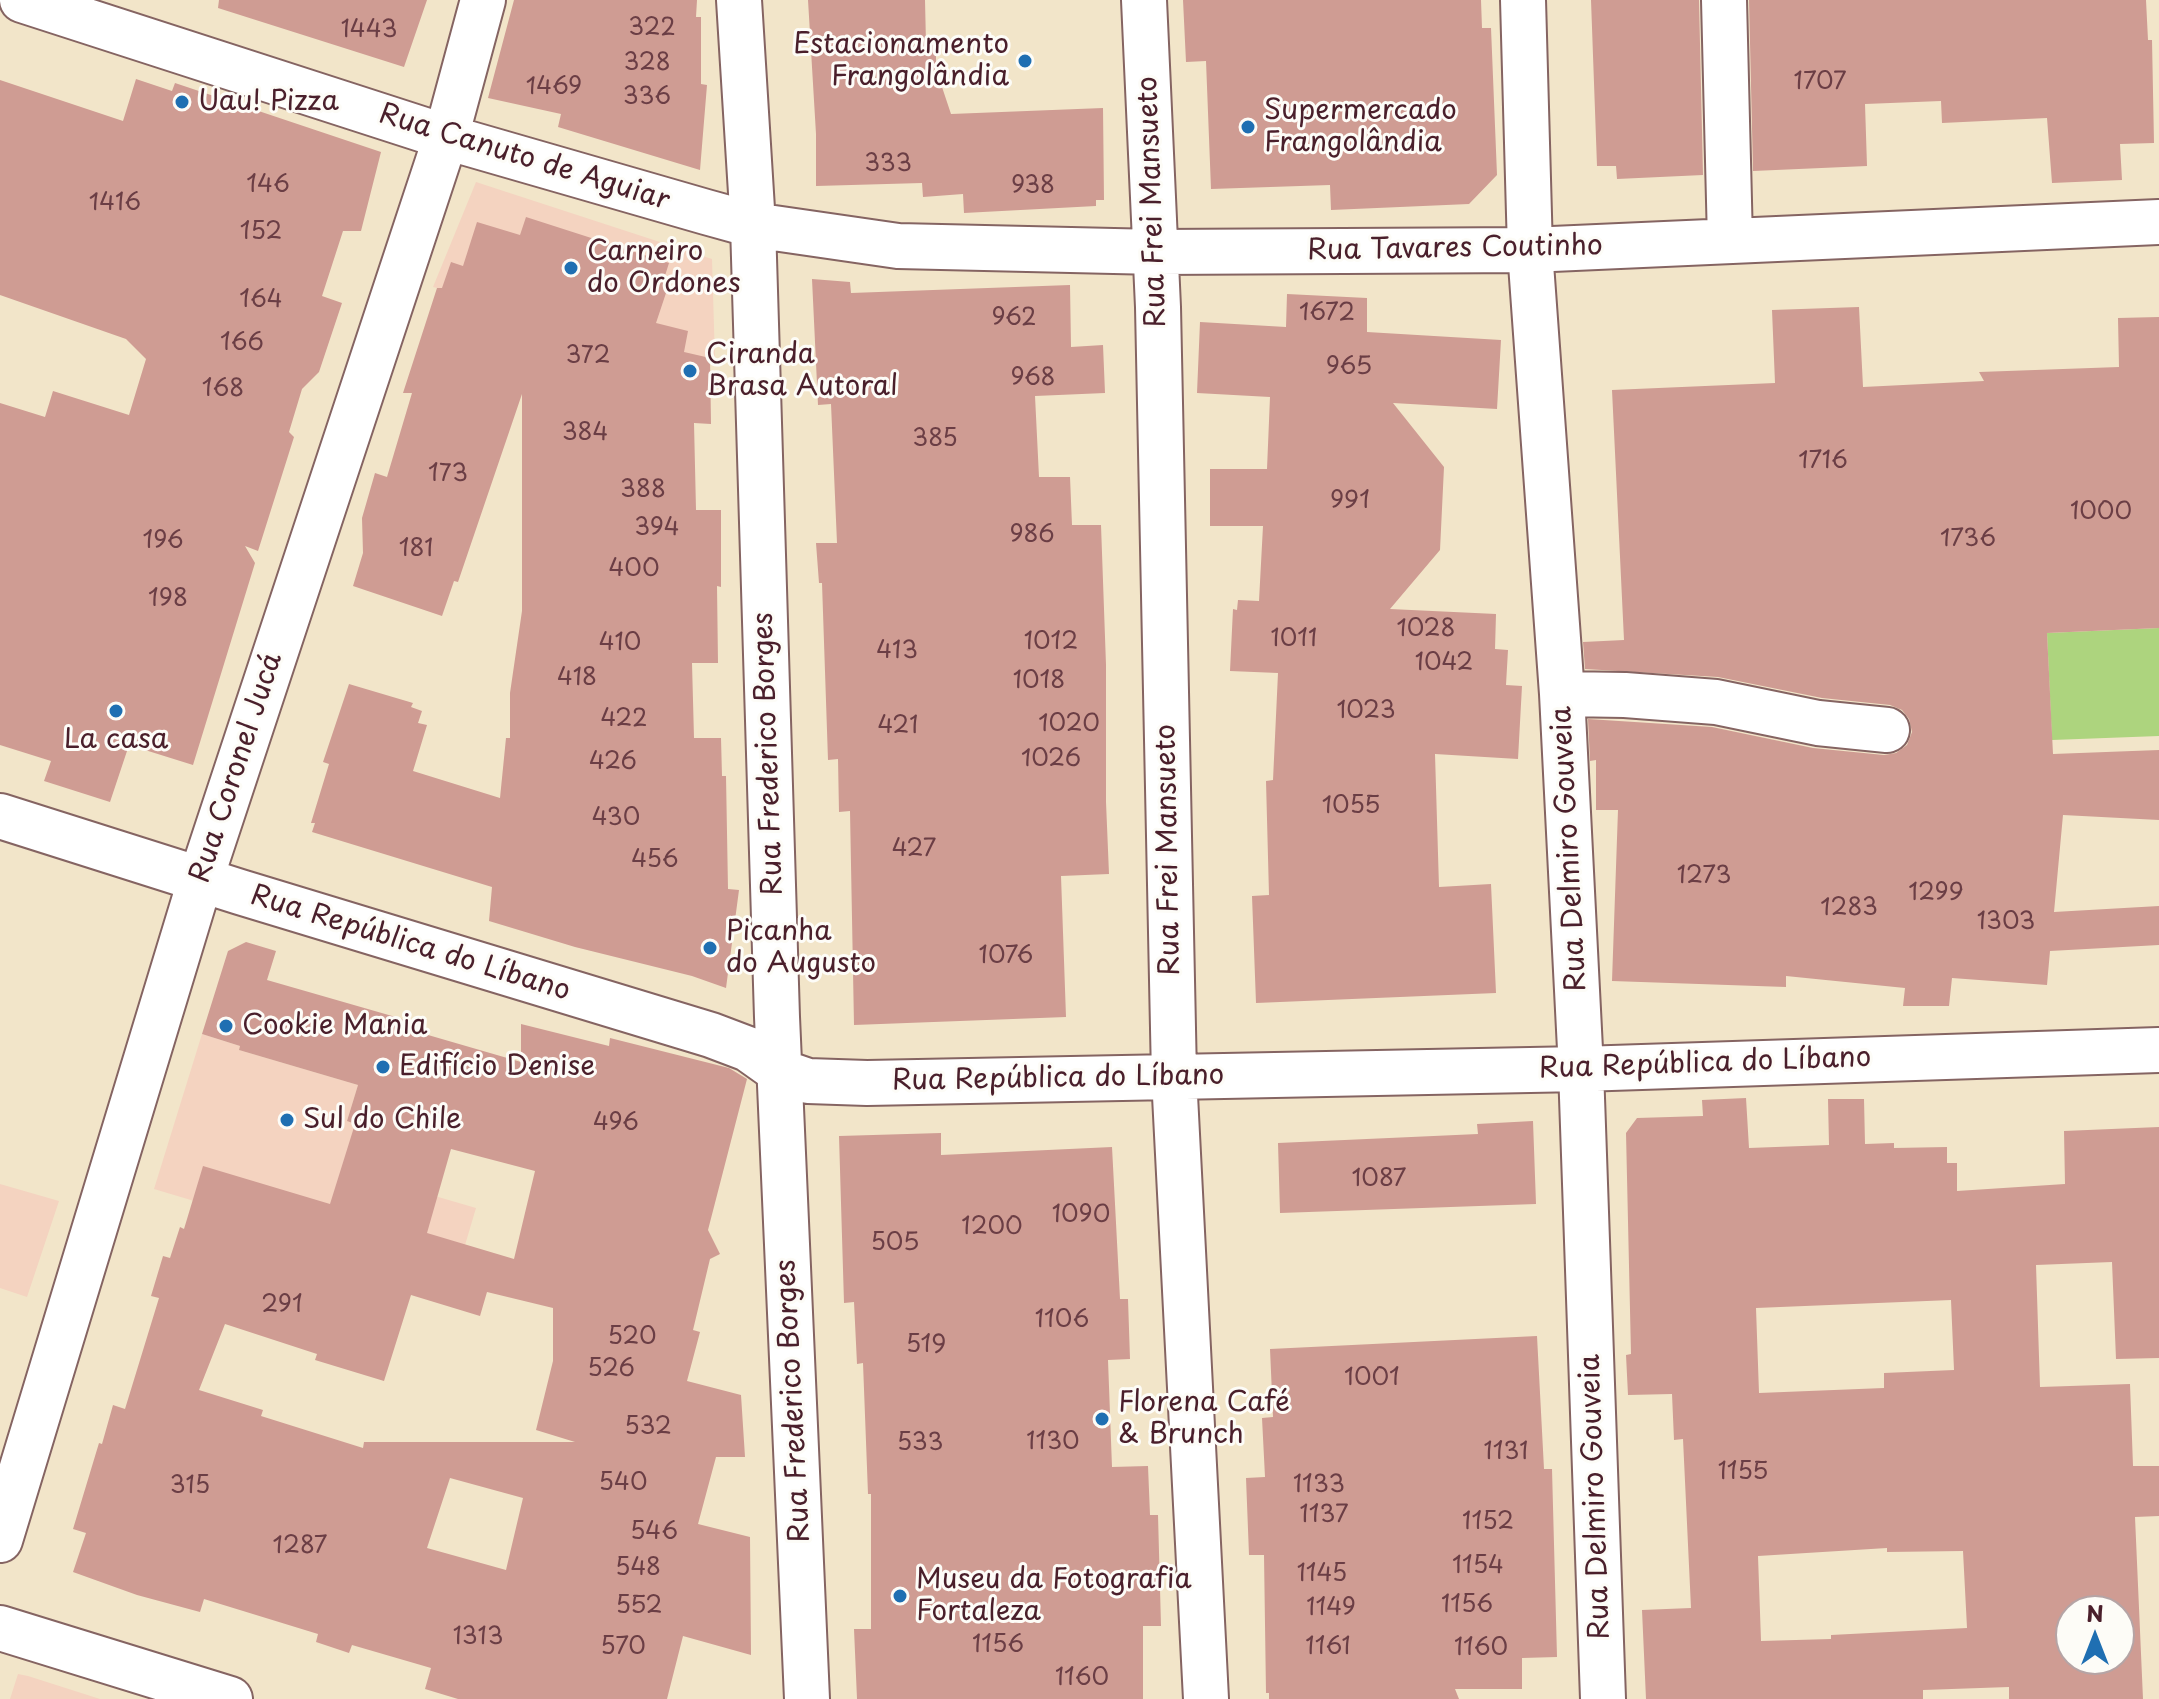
<!DOCTYPE html>
<html>
<head>
<meta charset="utf-8">
<style>
  body { margin:0 }
  #map { position:relative; width:2159px; height:1699px; overflow:hidden; background:#f2e5c9; font-family:"Playpen Sans",sans-serif }
  canvas { display:block }
  .north { position:absolute; left:2055px; top:1595px; width:80px; height:80px; box-sizing:border-box; background:#fdfcf7; border:2px solid #b5a4a5; border-radius:50%; rotate:0deg; font-size:22px; font-weight:700; line-height:32px; text-align:center; color:#4a1f2b }
  .north::after { content:''; display:block; margin:auto; width:28px; height:36px; background:#1f6fb2; clip-path:polygon(50% 0,100% 100%,50% 72%,0 100%) }
</style>
</head>
<body>
<div id="map">
<canvas width="2159" height="1699"></canvas>
<div class="north">N</div>
</div>
<script>
const ctx = document.querySelector('canvas').getContext('2d');
ctx.lineJoin = 'round';
function paint(path, color) { ctx.fillStyle = color; ctx.fill(path, 'evenodd'); }
const toPath = rows => new Path2D(rows.map(r => 'M' + r).join(''));
function stroke(path, color, width, dash) { ctx.strokeStyle = color; ctx.lineWidth = width; ctx.lineCap = dash ? 'butt' : 'round'; ctx.setLineDash(dash || []); ctx.stroke(path); }
function write(font, color, halo, rows, align = 'center') {
  ctx.font = font + ' "Playpen Sans",sans-serif'; ctx.lineWidth = 6; ctx.setLineDash([]); ctx.textBaseline = 'middle'; ctx.strokeStyle = halo; ctx.fillStyle = color; for (const [text, x, y, turn = 0] of rows) {
    ctx.save(); ctx.translate(x, y); ctx.rotate((+turn || 0) * Math.PI / 180); ctx.textAlign = isNaN(turn) ? turn : align; if (halo) ctx.strokeText(text, 0, 0); ctx.fillText(text, 0, 0); ctx.restore();
  }
}
const built = toPath([
  [476,182,712,259,715,361,433,287],
  [202,1034,240,1046,239,1050,358,1085,347,1121,355,1124,363,1175,476,1208,455,1279,154,1189],
  [0,1184,59,1201,27,1297,0,1288],
  [18,1674,28,1676,100,1699,10,1699]
]);
const green = toPath([
  [2159,628,2159,736,2052,740,2047,633]
]);
const building = toPath([
  [219,0,427,0,404,67,218,8],
  [514,0,697,0,696,17,701,17,701,84,707,85,700,170,558,127,561,114,488,98],
  [808,0,925,0,926,44,936,44,936,69,951,114,1103,108,1104,200,1096,200,1096,206,964,213,963,194,923,197,922,183,816,186,816,134],
  [1183,0,1481,0,1482,28,1491,28,1497,175,1469,204,1331,210,1330,185,1211,189,1206,61,1186,62],
  [1591,0,1699,0,1703,175,1617,179,1616,166,1597,166],
  [1749,0,2146,0,2148,40,2152,40,2154,143,2120,144,2122,180,2052,183,2047,118,1942,123,1941,101,1865,104,1867,166,1753,171],
  [136,79,172,91,175,83,381,152,361,231,343,231,322,296,342,303,319,372,302,389,289,432,294,437,258,551,245,546,255,563,193,765,129,745,110,802,44,781,51,761,0,745,0,403,45,417,53,391,129,415,146,359,126,339,0,295,0,80,123,121],
  [526,217,669,263,663,282,669,284,656,323,688,331,684,352,710,358,711,424,694,423,696,510,721,510,721,587,717,586,718,663,692,663,694,738,721,738,722,776,726,776,728,889,739,890,726,988,692,976,575,947,489,921,492,887,312,832,315,823,311,823,329,764,323,762,349,684,413,703,411,707,422,711,418,723,427,725,413,771,500,798,506,738,510,738,510,693,522,611,522,394,458,582,454,581,442,616,353,586,363,553,362,518,375,473,387,477,412,393,403,393,437,288,442,288,451,262,463,266,477,222,520,235],
  [812,279,850,282,851,293,1070,285,1071,347,1103,345,1105,393,1035,396,1039,477,1070,477,1072,525,1101,525,1106,665,1106,802,1109,874,1061,876,1066,1017,854,1025,850,811,839,812,838,759,828,760,822,583,819,583,816,543,837,543,831,404,818,405],
  [1287,294,1367,298,1367,332,1501,340,1497,409,1393,403,1444,467,1440,550,1390,609,1496,614,1495,649,1508,650,1506,685,1522,686,1518,759,1435,754,1439,887,1491,884,1496,993,1256,1003,1252,896,1269,895,1266,781,1273,780,1278,673,1230,671,1233,609,1237,610,1238,600,1259,601,1263,526,1210,526,1210,469,1267,469,1270,397,1197,393,1200,322,1286,327],
  [1859,307,1863,387,1984,381,1979,372,2119,367,2118,318,2159,317,2159,628,2047,633,2053,754,2159,750,2159,820,2063,815,2054,912,2159,906,2159,945,2050,951,2047,985,1952,978,1949,1006,1903,1006,1905,988,1786,976,1786,987,1612,981,1618,810,1596,810,1596,760,1590,761,1588,719,1712,727,1813,748,1884,755,1896,753,1907,745,1912,732,1909,719,1902,710,1890,705,1822,698,1718,677,1585,669,1583,642,1624,640,1612,390,1775,383,1772,310],
  [246,942,276,951,267,980,406,1020,404,1028,521,1062,521,1024,609,1046,610,1038,729,1068,747,1079,708,1230,720,1254,710,1259,693,1330,700,1332,687,1381,741,1395,745,1457,716,1457,698,1524,750,1537,751,1655,683,1636,667,1699,458,1699,425,1689,431,1668,352,1645,349,1653,316,1642,318,1634,204,1599,200,1612,137,1595,73,1572,86,1533,73,1529,99,1443,102,1444,113,1405,125,1409,159,1298,151,1296,163,1256,170,1258,180,1227,184,1229,203,1166,330,1204,355,1124,347,1121,358,1085,239,1050,240,1046,202,1034,228,951],
  [451,1149,535,1171,514,1259,427,1233],
  [487,1292,553,1308,553,1361,536,1430,575,1442,364,1442,363,1448,261,1416,263,1410,199,1390,225,1324,317,1354,315,1360,384,1381,411,1295,480,1316],
  [450,1478,523,1498,506,1570,427,1548],
  [1746,1098,1749,1148,1829,1145,1828,1099,1864,1099,1865,1144,1894,1143,1894,1148,1947,1147,1947,1163,1957,1163,1957,1191,2065,1184,2064,1131,2159,1127,2159,1358,2116,1359,2112,1262,2036,1265,2040,1387,2130,1384,2133,1466,2159,1466,2159,1516,2135,1517,2143,1699,2009,1699,2009,1687,1923,1690,1923,1699,1646,1699,1642,1610,1691,1608,1683,1439,1674,1440,1672,1394,1628,1395,1626,1355,1631,1354,1626,1133,1637,1118,1703,1116,1702,1100],
  [1951,1300,1954,1370,1884,1373,1884,1388,1759,1393,1756,1308],
  [1887,1548,1887,1552,1963,1551,1967,1628,1831,1635,1831,1639,1761,1641,1758,1556],
  [2071,1611,2119,1611,2119,1659,2071,1659],
  [1533,1121,1536,1204,1280,1213,1278,1143,1478,1134,1477,1124],
  [941,1133,941,1155,1112,1147,1120,1299,1128,1299,1130,1359,1108,1360,1112,1467,1148,1466,1150,1515,1158,1515,1161,1626,1143,1626,1143,1699,857,1699,854,1629,871,1629,871,1494,868,1494,863,1363,857,1364,854,1302,844,1303,839,1136],
  [1537,1336,1544,1469,1552,1469,1557,1657,1522,1658,1522,1689,1455,1689,1459,1699,1269,1699,1269,1693,1266,1693,1264,1555,1249,1555,1246,1478,1265,1477,1262,1418,1273,1417,1270,1349]
]);
const minor = toPath([
  [22,0,446,137,706,212,753,225,898,246,1157,252,1530,250,2159,222],
  [739,0,753,225,777,1017,807,1699],
  [1144,0,1158,307,1174,1076,1206,1699],
  [1523,0,1530,250,1562,694,1581,1069,1603,1699],
  [1724,0,1730,241],
  [1562,694,1625,695,1716,702,1818,723,1887,730],
  [0,816,240,892,711,1035,748,1049,779,1071,808,1081,867,1083,1581,1069,2159,1050],
  [0,1540,201,878,446,137,483,0],
  [0,1628,230,1699]
]);
const markers = [
  [1025,61,8,"#1f6fb2"],
  [182,102,8,"#1f6fb2"],
  [1248,127,8,"#1f6fb2"],
  [571,268,8,"#1f6fb2"],
  [690,371,8,"#1f6fb2"],
  [116,711,8,"#1f6fb2"],
  [710,948,8,"#1f6fb2"],
  [226,1026,8,"#1f6fb2"],
  [383,1067,8,"#1f6fb2"],
  [287,1120,8,"#1f6fb2"],
  [1102,1419,8,"#1f6fb2"],
  [900,1596,8,"#1f6fb2"]
];
const numberNames = [
  ["322",652,28],
  ["1443",369,30],
  ["328",647,63],
  ["1707",1820,82],
  ["1469",554,87],
  ["336",647,97],
  ["333",888,164],
  ["146",268,185],
  ["938",1033,186],
  ["1416",115,203],
  ["152",261,232],
  ["164",261,300],
  ["1672",1327,313],
  ["962",1014,318],
  ["166",242,343],
  ["372",588,356],
  ["965",1349,367],
  ["968",1033,378],
  ["168",223,389],
  ["384",585,433],
  ["385",935,439],
  ["1716",1823,461],
  ["173",448,474],
  ["388",643,490],
  ["991",1350,501],
  ["1000",2101,512],
  ["394",657,528],
  ["986",1032,535],
  ["1736",1968,539],
  ["196",163,541],
  ["181",416,549],
  ["400",634,569],
  ["198",168,599],
  ["1028",1426,629],
  ["1011",1294,639],
  ["1012",1051,642],
  ["410",620,643],
  ["413",897,651],
  ["1042",1444,663],
  ["418",577,678],
  ["1018",1039,681],
  ["1023",1366,711],
  ["422",624,719],
  ["1020",1069,724],
  ["421",898,726],
  ["1026",1051,759],
  ["426",613,762],
  ["1055",1351,806],
  ["430",616,818],
  ["427",914,849],
  ["456",655,860],
  ["1273",1704,876],
  ["1299",1936,893],
  ["1283",1849,908],
  ["1303",2006,922],
  ["1076",1006,956],
  ["496",616,1123],
  ["1087",1379,1179],
  ["1090",1081,1215],
  ["1200",992,1227],
  ["505",895,1243],
  ["291",282,1305],
  ["1106",1062,1320],
  ["520",632,1337],
  ["519",926,1345],
  ["526",611,1369],
  ["1001",1372,1378],
  ["532",648,1427],
  ["1130",1053,1442],
  ["533",920,1443],
  ["1131",1506,1452],
  ["1155",1743,1472],
  ["540",623,1483],
  ["1133",1319,1485],
  ["315",190,1486],
  ["1137",1324,1515],
  ["1152",1488,1522],
  ["546",654,1532],
  ["1287",300,1546],
  ["1154",1478,1566],
  ["548",638,1568],
  ["1145",1322,1574],
  ["1156",1467,1605],
  ["552",639,1606],
  ["1149",1331,1608],
  ["1313",478,1637],
  ["1156",998,1645],
  ["570",623,1647],
  ["1161",1328,1647],
  ["1160",1481,1648],
  ["1160",1082,1678]
];
const poiNames = [
  ["Estacionamento",1009,45,"right"],
  ["Frangolândia",1009,77,"right"],
  ["Uau! Pizza",198,102],
  ["Supermercado",1264,111],
  ["Frangolândia",1264,143],
  ["Carneiro",587,252],
  ["do Ordones",587,284],
  ["Ciranda",706,355],
  ["Brasa Autoral",706,387],
  ["La casa",116,740,"center"],
  ["Picanha",726,932],
  ["do Augusto",726,964],
  ["Cookie Mania",242,1026],
  ["Edifício Denise",399,1067],
  ["Sul do Chile",303,1120],
  ["Florena Café",1118,1403],
  ["& Brunch",1118,1435],
  ["Museu da Fotografia",916,1580],
  ["Fortaleza",916,1612]
];
const streetNames = [
  ["Rua Canuto de Aguiar",524,158,17],
  ["Rua Frei Mansueto",1153,202,-92],
  ["Rua Tavares Coutinho",1455,249,-1],
  ["Rua Frederico Borges",769,754,-92],
  ["Rua Coronel Jucá",237,768,-72],
  ["Rua Delmiro Gouveia",1570,849,-93],
  ["Rua Frei Mansueto",1169,850,-91],
  ["Rua República do Líbano",410,944,17],
  ["Rua República do Líbano",1705,1064,-2],
  ["Rua República do Líbano",1058,1079,-1],
  ["Rua Frederico Borges",794,1401,-93],
  ["Rua Delmiro Gouveia",1596,1497,-92]
];
paint(built, '#f4d3c0');
paint(green, '#add47e');
paint(building, '#cf9c93');
stroke(minor, '#856462', 48);
stroke(minor, '#fff', 44);
for (const [x, y, r, color] of markers) { const dot = new Path2D(); dot.arc(x, y, r, 0, 2 * Math.PI); ctx.fillStyle = color; ctx.fill(dot); stroke(dot, '#fdfcf7', 3); }
write('24px', '#6b3e45', null, numberNames);
write('28px', '#4a1f2b', '#fdfcf7', poiNames, 'left');
write('28px', '#4a1f2b', '#fdfcf7', streetNames);
</script>
</body>
</html>
